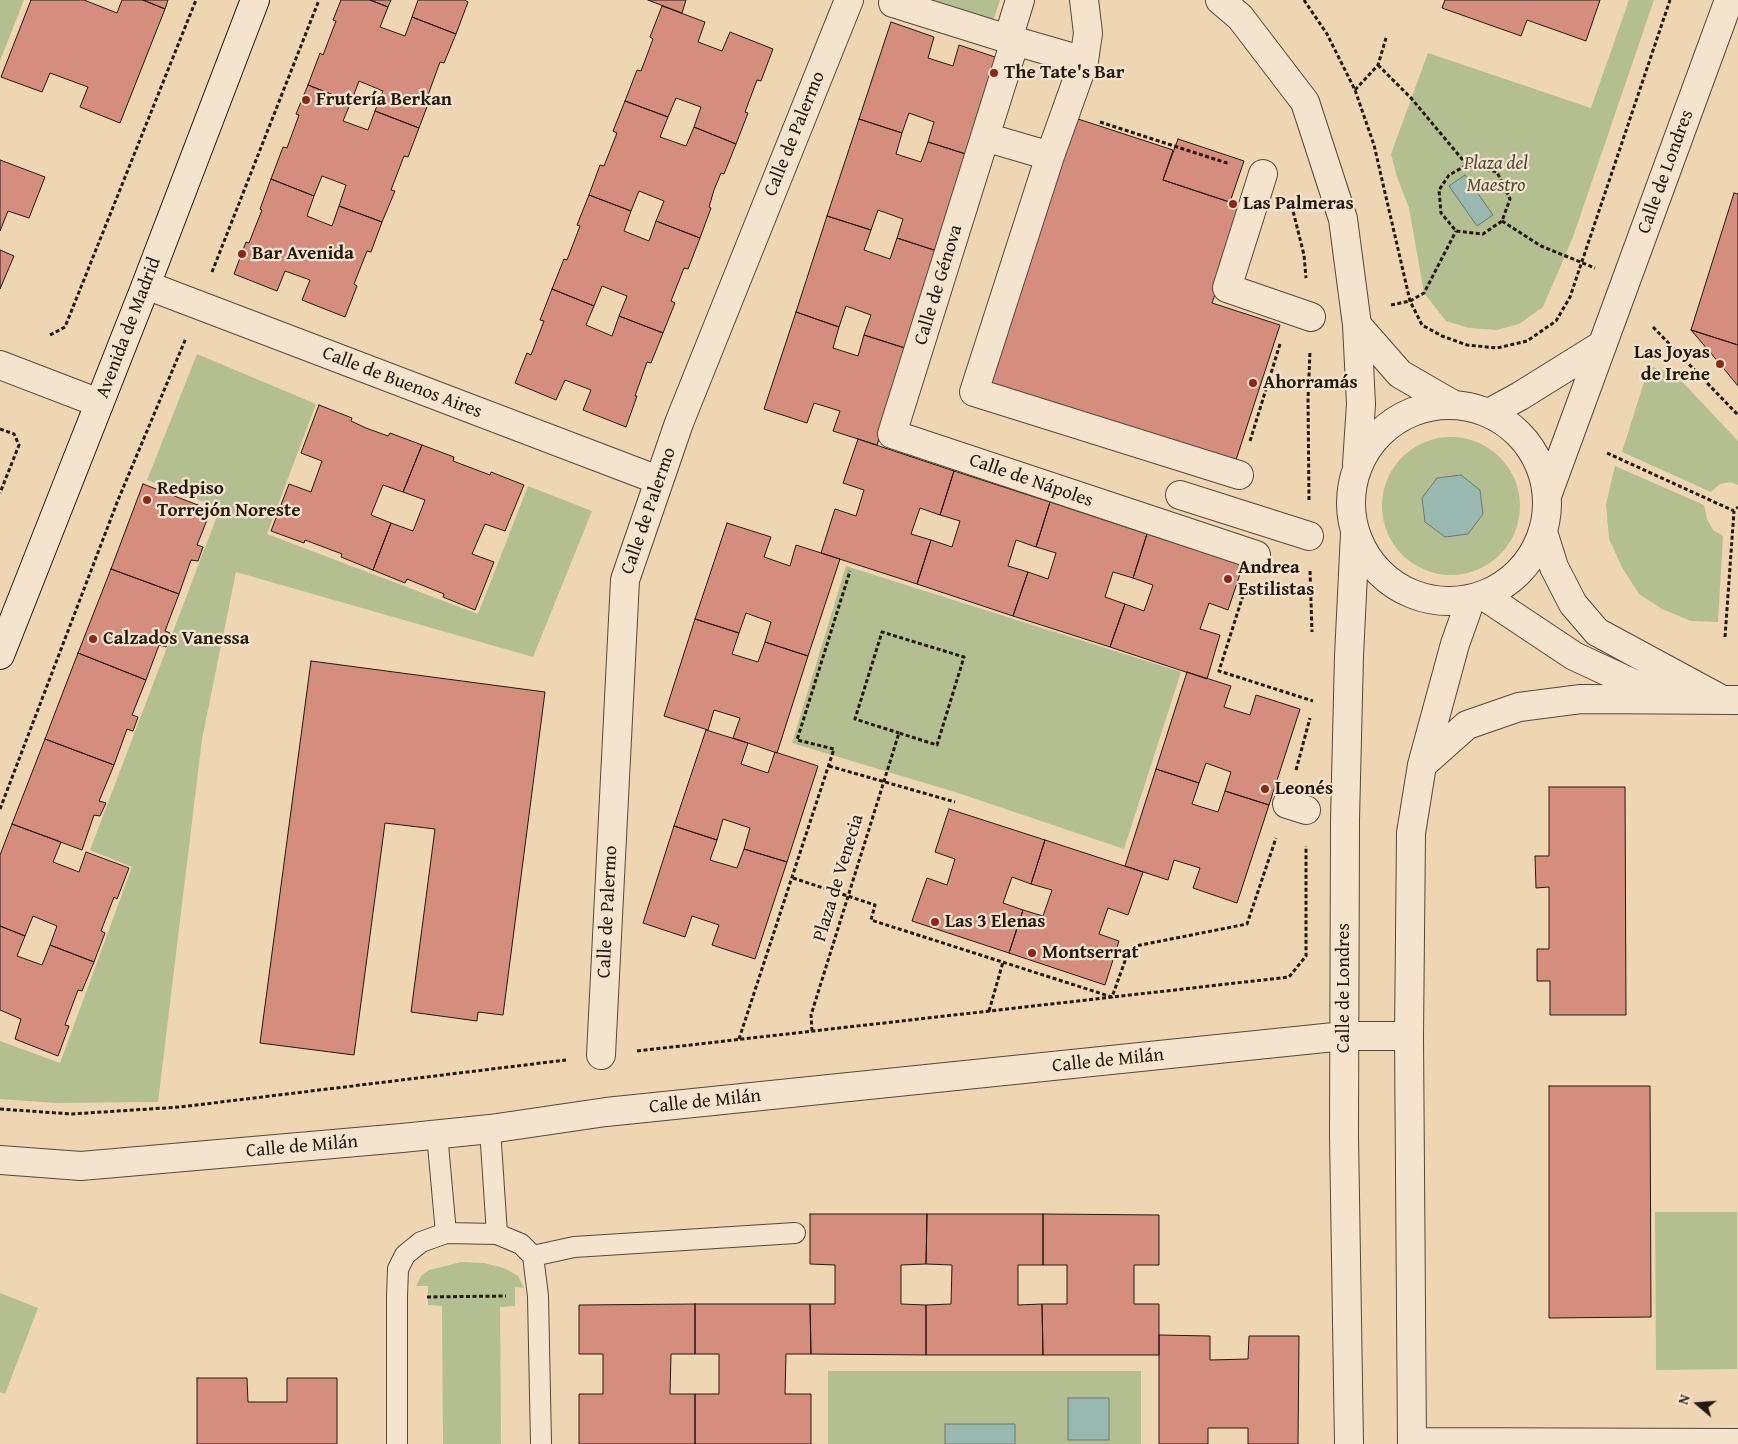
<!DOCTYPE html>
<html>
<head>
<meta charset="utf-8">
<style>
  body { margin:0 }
  #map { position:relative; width:1738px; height:1444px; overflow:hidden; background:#eed6b2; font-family:"Gentium Book Plus",serif }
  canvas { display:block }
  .north { position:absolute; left:1673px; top:1379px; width:50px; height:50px; -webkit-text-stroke:4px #f4e4cd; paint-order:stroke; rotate:288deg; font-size:14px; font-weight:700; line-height:20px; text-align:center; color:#24190f }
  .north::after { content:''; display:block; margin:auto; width:18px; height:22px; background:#24190f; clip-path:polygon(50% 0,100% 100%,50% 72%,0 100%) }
</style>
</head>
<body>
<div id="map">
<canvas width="1738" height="1444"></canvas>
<div class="north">N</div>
</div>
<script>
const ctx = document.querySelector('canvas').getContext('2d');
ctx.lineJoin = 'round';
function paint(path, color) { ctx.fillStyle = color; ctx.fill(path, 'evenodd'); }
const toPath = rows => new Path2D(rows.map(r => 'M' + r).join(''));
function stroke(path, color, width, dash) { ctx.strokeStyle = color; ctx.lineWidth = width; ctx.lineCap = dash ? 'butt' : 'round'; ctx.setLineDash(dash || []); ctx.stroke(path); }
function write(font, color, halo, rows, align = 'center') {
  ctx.font = font + ' "Gentium Book Plus",serif'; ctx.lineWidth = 4.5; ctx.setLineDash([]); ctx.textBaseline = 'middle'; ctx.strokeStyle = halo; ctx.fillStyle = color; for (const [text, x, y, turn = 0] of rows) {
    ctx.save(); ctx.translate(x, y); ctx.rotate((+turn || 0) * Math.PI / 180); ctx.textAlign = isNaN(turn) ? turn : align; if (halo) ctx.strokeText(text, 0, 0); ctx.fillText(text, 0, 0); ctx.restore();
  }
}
const green = toPath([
  [0,0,24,0,0,61],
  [926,0,1000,0,989,33],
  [1629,0,1654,0,1573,237,1543,307,1519,324,1497,330,1469,328,1446,321,1424,293,1409,208,1397,177,1391,154,1428,53,1591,108],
  [197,354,316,404,267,534,478,614,528,486,592,511,533,657,236,572,202,739,158,1102,55,1103,0,1099,0,1041,60,1063,132,867,90,850,220,508,147,480],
  [1649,366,1675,374,1738,441,1738,485,1730,482,1720,484,1711,492,1622,452],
  '1382 506a69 69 0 1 1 138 0a69 69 0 1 1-138 0Z',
  [1615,466,1704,505,1707,519,1713,530,1723,536,1718,622,1691,621,1662,609,1639,594,1623,569,1609,539,1606,504],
  [846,566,1181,672,1124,849,955,792,792,743],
  [1655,1212,1737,1212,1737,1369,1656,1370],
  [461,1262,484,1263,504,1268,518,1276,524,1288,515,1287,515,1306,500,1307,501,1444,443,1444,442,1306,428,1305,428,1286,416,1286,421,1276,429,1270],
  [0,1293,38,1308,5,1394,0,1392],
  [828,1371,1141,1371,1141,1444,828,1444]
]);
const water = toPath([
  [1465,175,1493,215,1477,226,1449,186,1465,175],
  [1461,475,1480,490,1483,514,1468,534,1445,537,1425,522,1422,498,1437,478,1461,475],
  [1068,1398,1109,1398,1109,1440,1068,1440,1068,1398],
  [945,1424,1015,1424,1015,1444,945,1444,945,1424]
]);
const building = toPath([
  [31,0,84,0,117,13,122,0,143,0,165,9,120,123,80,107,88,87,50,73,42,92,1,77,31,0],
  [143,0,168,0,165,9,143,0],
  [341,0,370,0,388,7,380,27,405,36,412,17,456,34,444,63,440,62,428,95,431,96,419,128,375,111,383,91,359,81,351,102,308,85,320,53,323,55,336,21,333,20,341,0],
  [370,0,391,0,388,7,370,0],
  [418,0,465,0,468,2,456,34,412,17,418,0],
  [648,0,686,0,682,13,648,0],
  [1445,0,1600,0,1586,41,1527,20,1521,36,1442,8,1445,0],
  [662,6,705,22,698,42,722,51,730,32,773,49,761,81,757,80,745,112,748,113,736,144,694,127,701,107,676,98,668,117,625,101,637,70,641,71,653,39,650,37,662,6],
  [891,22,934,37,928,58,953,66,959,45,1004,60,972,156,928,142,934,122,909,113,902,133,859,119,891,22],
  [308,85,351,102,343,121,368,130,375,111,419,128,408,157,404,156,391,190,395,191,382,222,339,206,346,185,322,176,314,196,271,179,283,147,287,148,299,115,296,114,308,85],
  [625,101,668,117,660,137,686,146,694,127,736,144,724,174,721,173,714,190,709,207,711,208,700,238,656,221,664,201,639,191,631,211,589,195,600,165,604,166,617,133,613,131,625,101],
  [1072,117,1173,150,1163,180,1244,207,1212,303,1280,325,1234,466,985,383,1072,117],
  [859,119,902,133,896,154,921,162,928,142,972,156,940,252,897,238,903,219,878,210,871,230,827,216,859,119],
  [1178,139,1244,161,1230,202,1163,180,1178,139],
  [0,160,45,177,29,218,8,211,0,231,0,160],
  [271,179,314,196,307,216,332,226,339,206,382,222,371,252,367,251,354,284,357,286,345,317,302,300,310,280,285,271,277,291,234,274,246,242,249,243,256,225,262,210,260,209,271,179],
  [1734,193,1738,194,1738,345,1691,330,1734,193],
  [589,195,631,211,624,231,649,241,656,221,700,238,688,269,684,268,671,301,675,303,663,333,619,316,627,296,602,286,594,306,552,289,564,259,567,260,580,226,577,225,589,195],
  [827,216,871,230,864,250,890,259,897,238,940,252,908,349,864,335,871,315,846,306,839,327,796,312,827,216],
  [0,250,14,256,0,289,0,250],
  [552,289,594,306,586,325,612,336,619,316,663,333,651,363,647,362,635,396,637,396,626,427,583,410,591,390,565,380,556,400,515,383,527,353,531,355,544,321,540,320,552,289],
  [796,312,839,327,833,348,858,356,864,335,908,349,877,445,833,431,840,411,814,403,807,423,764,409,796,312],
  [1691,330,1738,345,1738,386,1720,364,1691,330],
  [319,405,352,418,351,421,366,428,388,436,390,433,422,445,403,492,383,485,371,515,391,523,373,570,341,557,342,554,305,540,304,543,271,531,289,484,311,492,322,461,301,453,319,405],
  [858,439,954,471,940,515,920,508,911,534,931,540,917,584,821,553,835,509,856,516,864,490,843,483,858,439],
  [422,445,454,457,453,461,490,475,491,472,524,485,505,531,485,524,472,554,494,562,475,610,443,597,444,594,407,579,405,583,373,570,391,523,413,531,425,500,403,492,422,445],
  [954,471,1050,502,1036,547,1016,540,1008,566,1028,572,1013,616,917,584,931,540,952,547,960,521,940,515,954,471],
  [143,484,211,510,197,545,203,547,198,561,191,560,179,594,111,569,143,484],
  [1050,502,1147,534,1133,578,1113,572,1105,597,1125,604,1110,647,1013,616,1028,572,1048,579,1056,553,1036,547,1050,502],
  [727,523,771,537,764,557,790,566,796,545,840,559,808,656,765,642,771,622,746,613,739,633,695,619,727,523],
  [1147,534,1243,565,1228,610,1209,603,1200,629,1220,635,1207,679,1110,647,1125,604,1144,611,1153,585,1133,578,1147,534],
  [111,569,179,594,165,631,170,633,166,647,159,645,146,680,78,653,111,569],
  [695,619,739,633,732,654,758,662,765,642,808,656,777,753,733,738,740,718,714,710,708,730,664,716,695,619],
  [78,653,146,680,132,715,138,717,133,731,127,729,114,765,45,739,78,653],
  [311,661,545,692,503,1015,478,1012,477,1021,411,1012,435,829,385,823,354,1055,260,1043,311,661],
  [1187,672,1231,686,1224,707,1250,715,1256,695,1300,709,1269,805,1225,791,1231,772,1206,763,1199,783,1156,769,1187,672],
  [706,730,748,743,741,764,768,773,775,752,818,766,787,862,744,849,750,828,723,819,717,840,674,826,706,730],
  [45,739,114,765,99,801,106,803,100,816,94,815,82,850,12,824,45,739],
  [1156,769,1199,783,1192,804,1218,812,1225,791,1269,805,1237,903,1193,888,1200,868,1174,860,1168,880,1125,866,1156,769],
  [1549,787,1625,787,1626,1015,1550,1015,1550,981,1537,981,1537,949,1549,949,1549,887,1536,888,1535,856,1549,856,1549,787],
  [949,809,1045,840,1031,884,1012,877,1003,903,1023,910,1009,953,912,921,927,878,947,885,955,859,935,852,949,809],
  [12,824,61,842,53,862,79,872,86,852,129,868,117,899,114,897,101,931,105,933,94,962,50,945,57,926,33,916,25,936,0,926,0,855,12,824],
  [674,826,717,840,710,860,737,868,744,849,787,862,755,959,712,945,719,925,692,916,685,937,643,923,674,826],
  [1045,840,1143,872,1128,915,1108,908,1099,934,1119,941,1105,985,1009,953,1023,910,1043,916,1052,890,1031,884,1045,840],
  [0,926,25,936,17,956,42,965,50,945,94,962,82,991,78,990,65,1025,69,1026,58,1056,15,1039,21,1019,0,1010,0,926],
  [1549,1086,1650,1086,1651,1317,1549,1318,1549,1086],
  [810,1214,927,1214,926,1264,901,1265,901,1304,926,1305,926,1355,811,1354,810,1304,835,1304,835,1265,810,1264,810,1214],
  [927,1214,1043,1214,1043,1265,1018,1265,1018,1305,1042,1304,1043,1355,926,1355,926,1305,951,1304,952,1265,926,1264,927,1214],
  [1043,1214,1159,1215,1159,1265,1134,1265,1134,1304,1159,1304,1159,1355,1043,1355,1042,1304,1067,1304,1067,1265,1043,1265,1043,1214],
  [695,1304,695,1354,671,1354,670,1394,695,1394,695,1444,579,1444,579,1394,603,1394,603,1354,579,1354,579,1305,695,1304],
  [695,1304,810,1304,811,1354,786,1354,785,1394,811,1394,811,1444,695,1444,695,1394,719,1394,719,1354,695,1354,695,1304],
  [1159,1335,1210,1336,1210,1360,1248,1359,1249,1336,1299,1336,1298,1444,1248,1444,1248,1428,1208,1428,1208,1444,1159,1444,1159,1335],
  [197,1378,247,1378,248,1402,287,1402,287,1378,337,1378,337,1444,197,1444,197,1378]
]);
const path = toPath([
  [1304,0,1327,34,1355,90,1374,145,1410,301,1422,325,1442,336,1467,345,1497,348,1527,341,1556,321,1570,297,1670,0],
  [1378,65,1411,98,1467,165],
  [1355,90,1378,65,1386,38],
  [1100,122,1230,164],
  [1467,165,1497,172,1510,199,1502,221,1483,234,1456,231,1441,213,1439,190,1449,175,1467,165],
  [1289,207,1293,211,1304,255,1306,278],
  [1502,221,1541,246,1595,268],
  [212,272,319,0],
  [1391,305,1410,301,1424,293,1456,231],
  [1653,327,1738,415],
  [50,335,65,327,196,0],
  [0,429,14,434,19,445,0,493],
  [1250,441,1280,344],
  [1607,453,1734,511,1738,507],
  [1309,500,1308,399,1310,351],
  [1310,571,1312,632],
  [1245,589,1219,671,1313,701],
  [1725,637,1734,511],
  [829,766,955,802],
  [1296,770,1310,718],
  [0,809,118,500,186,338],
  [793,878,875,905,871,920,1112,997,1130,947,1247,924,1276,838],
  [989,1011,1003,962],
  [812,1031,811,1015,899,733,937,745,964,657,882,632,855,719,899,733],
  [739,1039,834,749,797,740,850,571],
  [637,1051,1289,977,1306,956,1306,846],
  [0,1109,72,1114,180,1107,566,1060],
  [427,1297,506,1296]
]);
const lane = toPath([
  [490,1129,497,1234],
  [437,1134,446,1233],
  [533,1256,574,1247,795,1233],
  [397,1444,397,1296,398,1269,405,1255,421,1242,446,1233,497,1234,521,1244,533,1256,538,1296,541,1444]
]);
const street = toPath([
  [1020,0,1008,39,1084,61],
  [1220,0,1240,17,1305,102,1343,219,1357,325,1361,404,1357,464],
  [893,3,1008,39],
  [1015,41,892,434,1256,555],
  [985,137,1050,156,1084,61,1088,33,1084,0],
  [1050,156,974,392,1239,475],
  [1263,174,1227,288,1311,317],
  [146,285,658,480],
  [1357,325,1400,374,1452,404],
  [0,365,99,403],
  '1351 503a98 98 0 1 1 196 0a98 98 0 1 1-196 0Z',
  [1489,413,1520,396,1602,345],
  [1180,495,1309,536],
  [1547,496,1729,0],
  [1543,532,1554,567,1573,604,1597,632,1719,698],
  [1484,596,1574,656,1658,695],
  [1422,765,1467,725,1519,707,1581,699,1738,700],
  [1287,804,1306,810],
  [601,1055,625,580,679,423,849,0],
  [0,1160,81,1166,402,1138,490,1129,606,1112,1344,1036,1409,1036],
  [1412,1442,1738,1443],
  [1349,1444,1344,1135,1345,820,1349,656,1355,533],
  [1412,1444,1409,1036,1411,833,1422,765,1455,644,1471,599]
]);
const secondary = toPath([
  [0,655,146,285,255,0]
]);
const markers = [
  [994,73,5,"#8f2418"],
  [306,100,5,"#8f2418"],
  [1233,204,5,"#8f2418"],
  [242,254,5,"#8f2418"],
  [1720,364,5,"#8f2418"],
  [1253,383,5,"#8f2418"],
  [147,500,5,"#8f2418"],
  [1228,579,5,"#8f2418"],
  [93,639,5,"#8f2418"],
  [1265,789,5,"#8f2418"],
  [935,922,5,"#8f2418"],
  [1032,953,5,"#8f2418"]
];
const poiNames = [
  ["The Tate's Bar",1004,73],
  ["Frutería Berkan",316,100],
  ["Las Palmeras",1243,204],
  ["Bar Avenida",252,254],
  ["Las Joyas",1710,353,"right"],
  ["de Irene",1710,375,"right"],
  ["Ahorramás",1263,383],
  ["Redpiso",157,489],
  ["Torrejón Noreste",157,511],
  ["Andrea",1238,568],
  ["Estilistas",1238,590],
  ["Calzados Vanessa",103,639],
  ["Leonés",1275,789],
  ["Las 3 Elenas",945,922],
  ["Montserrat",1042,953]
];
const streetNames = [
  ["Calle de Palermo",795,134,-68],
  ["Calle de Londres",1666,172,-70],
  ["Calle de Génova",939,285,-73],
  ["Avenida de Madrid",129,328,-69],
  ["Calle de Buenos Aires",402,383,21],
  ["Calle de Nápoles",1031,481,19],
  ["Calle de Palermo",649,511,-71],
  ["Plaza de Venecia",839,878,-73],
  ["Calle de Palermo",608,912,-87],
  ["Calle de Londres",1344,988,-90],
  ["Calle de Milán",1108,1061,-6],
  ["Calle de Milán",705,1102,-6],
  ["Calle de Milán",302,1147,-5]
];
const parkNames = [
  ["Plaza del",1496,164],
  ["Maestro",1496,186]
];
paint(green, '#b3bf90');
paint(water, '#99b9b0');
stroke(water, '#6a7970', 1);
paint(building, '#d58e7d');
stroke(building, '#24190f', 1);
stroke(lane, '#564838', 22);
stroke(street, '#564838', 30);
stroke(secondary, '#24190f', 30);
stroke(path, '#24190f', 3, [4, 2.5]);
stroke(lane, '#f4e4cd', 20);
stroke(street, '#f4e4cd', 28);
stroke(secondary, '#f4e4cd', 28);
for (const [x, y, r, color] of markers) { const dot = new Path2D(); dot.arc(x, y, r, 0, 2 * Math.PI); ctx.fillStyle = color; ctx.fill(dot); stroke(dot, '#f4e4cd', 2); }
write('bold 19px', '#24190f', '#f4e4cd', poiNames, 'left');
write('19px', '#24190f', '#f4e4cd', streetNames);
write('italic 19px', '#4f4b36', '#f4e4cd', parkNames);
</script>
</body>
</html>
